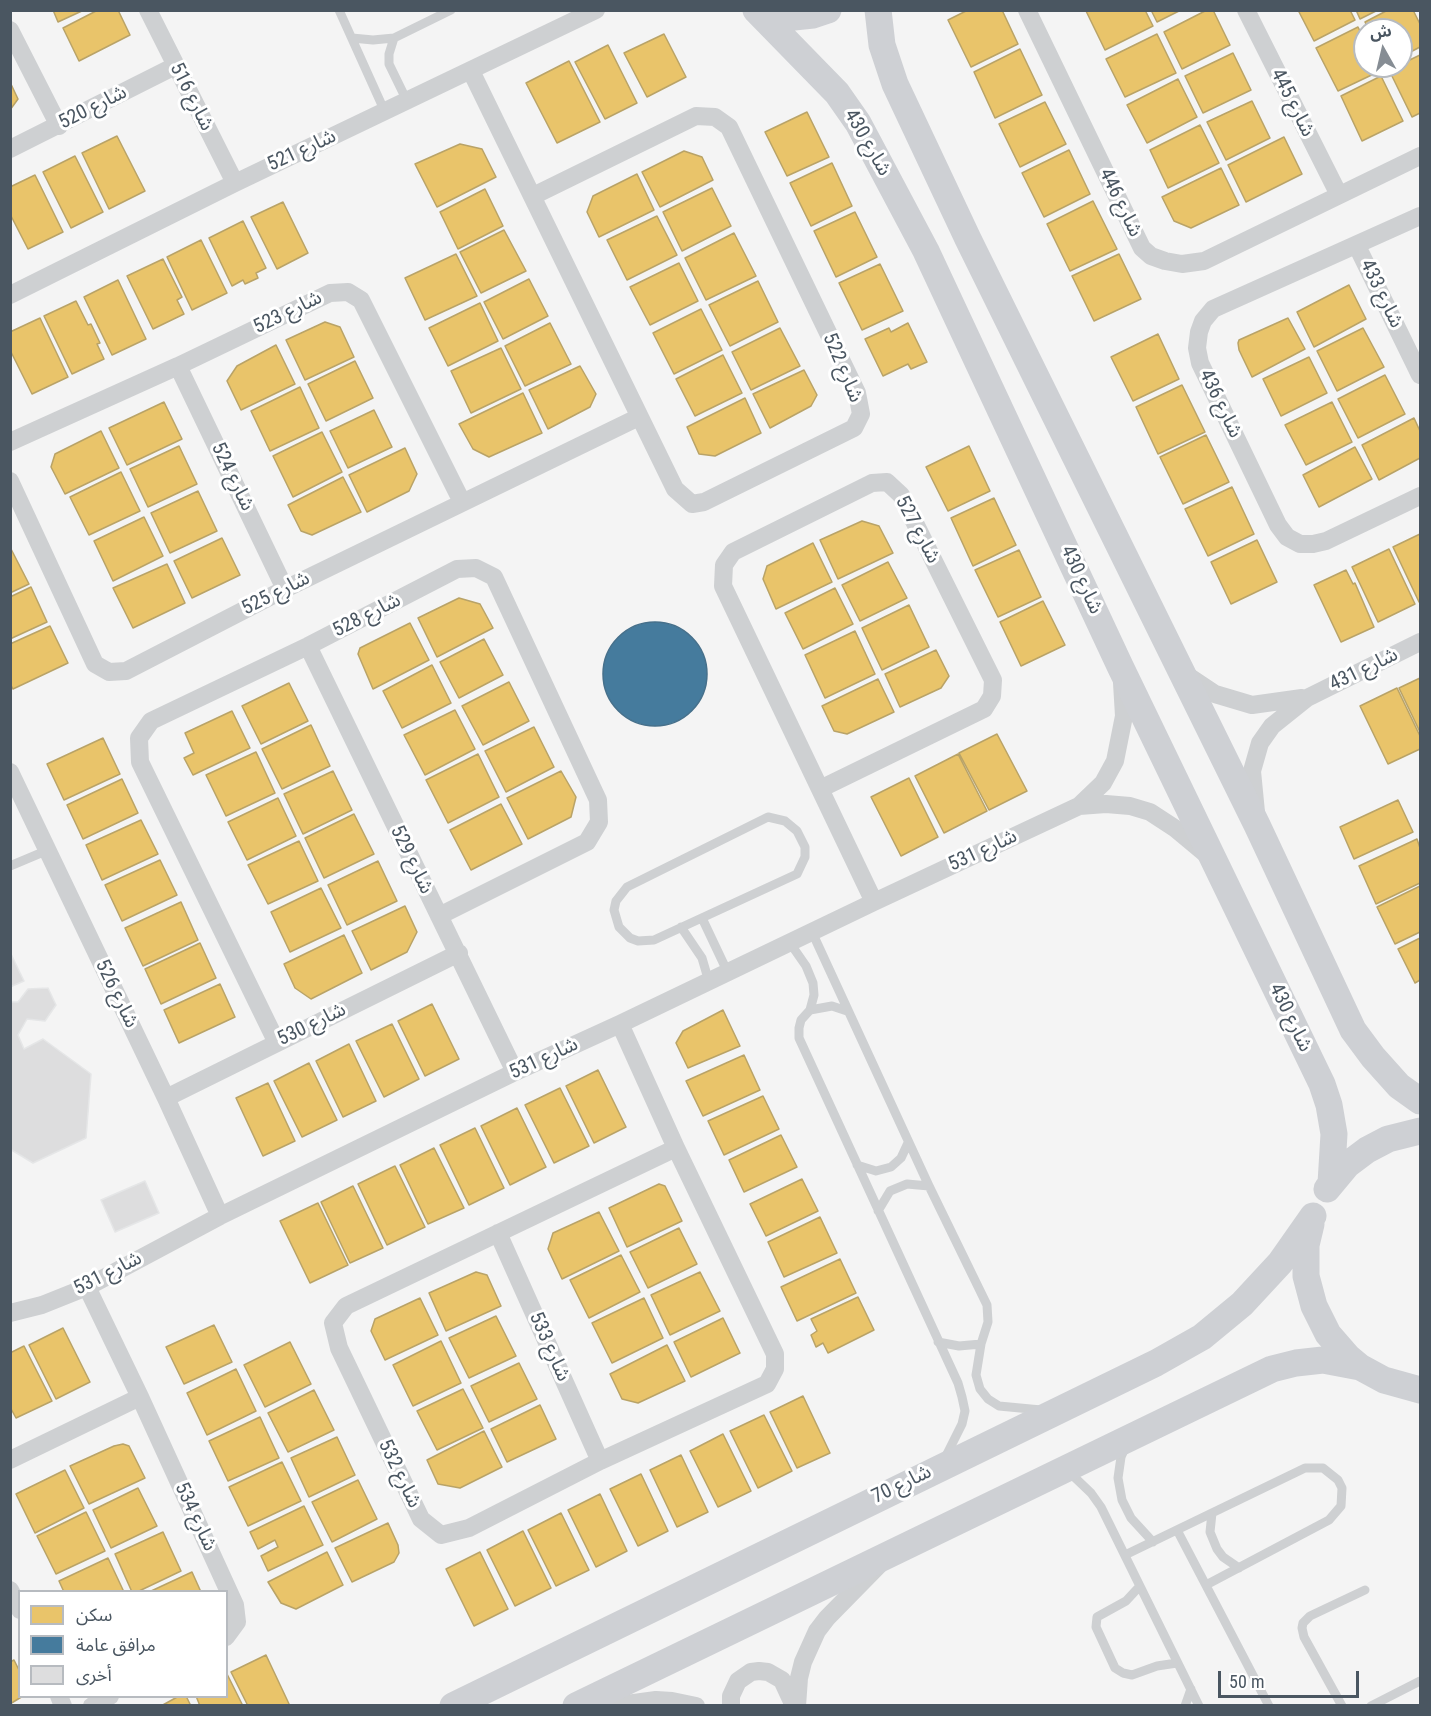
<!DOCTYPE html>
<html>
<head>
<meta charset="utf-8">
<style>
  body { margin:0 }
  #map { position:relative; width:1431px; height:1716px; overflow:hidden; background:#f4f4f4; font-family:"Roboto Condensed","Noto Sans Arabic",sans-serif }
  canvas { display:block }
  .frame { position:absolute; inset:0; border:12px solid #4a5661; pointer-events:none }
  .legend { position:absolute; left:18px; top:1590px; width:210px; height:108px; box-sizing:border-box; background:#fff; border:2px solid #b7bbc0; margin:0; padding:8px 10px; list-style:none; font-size:18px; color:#4a5661 }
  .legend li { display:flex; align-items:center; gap:12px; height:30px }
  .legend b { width:30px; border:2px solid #b7bbc0 }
  .north { position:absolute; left:1353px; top:18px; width:60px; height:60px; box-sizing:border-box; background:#fff; border:2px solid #b7bbc0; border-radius:50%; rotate:352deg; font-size:16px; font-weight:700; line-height:24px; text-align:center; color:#4a5661 }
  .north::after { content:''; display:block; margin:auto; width:21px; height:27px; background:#868d94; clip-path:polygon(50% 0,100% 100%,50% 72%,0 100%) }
  .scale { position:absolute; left:1218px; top:1671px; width:141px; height:27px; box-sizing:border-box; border:3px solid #4a5661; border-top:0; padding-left:8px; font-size:18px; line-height:21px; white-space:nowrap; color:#4a5661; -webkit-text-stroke:4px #fff; paint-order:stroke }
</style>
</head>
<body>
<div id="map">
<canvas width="1431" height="1716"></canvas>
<div class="frame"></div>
<ul class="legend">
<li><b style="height:16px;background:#e9c46a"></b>سكن</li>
<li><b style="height:16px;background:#457b9d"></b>مرافق عامة</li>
<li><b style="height:16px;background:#ddddde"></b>أخرى</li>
</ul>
<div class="north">ش</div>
<div class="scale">50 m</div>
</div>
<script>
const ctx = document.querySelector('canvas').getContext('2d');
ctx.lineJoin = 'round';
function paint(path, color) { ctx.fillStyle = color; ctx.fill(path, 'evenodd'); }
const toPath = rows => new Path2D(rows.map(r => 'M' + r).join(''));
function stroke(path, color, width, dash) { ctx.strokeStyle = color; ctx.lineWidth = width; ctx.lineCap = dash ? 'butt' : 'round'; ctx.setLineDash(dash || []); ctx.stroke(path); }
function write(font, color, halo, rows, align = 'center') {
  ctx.font = font + ' "Roboto Condensed","Noto Sans Arabic",sans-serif'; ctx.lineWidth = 6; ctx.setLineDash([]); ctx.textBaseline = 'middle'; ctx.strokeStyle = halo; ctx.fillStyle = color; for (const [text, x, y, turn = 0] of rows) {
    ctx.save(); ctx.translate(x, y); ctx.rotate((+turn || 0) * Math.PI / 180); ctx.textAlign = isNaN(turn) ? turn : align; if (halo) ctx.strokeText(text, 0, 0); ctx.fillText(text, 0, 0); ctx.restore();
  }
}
const homes = toPath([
  [53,10,84,10,58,22,53,10],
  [98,10,118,10,130,35,79,61,63,28,98,10],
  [968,10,1002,10,1018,44,971,67,948,20,968,10],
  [1145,10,1153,26,1105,50,1086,11,1145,10],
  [1151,10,1181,10,1157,22,1151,10],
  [1207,10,1213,10,1230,45,1182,69,1164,32,1207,10],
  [1298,10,1350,10,1355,20,1314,41,1298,10],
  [1356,10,1378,10,1360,19,1356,10],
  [1388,10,1413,10,1420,24,1420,47,1401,57,1401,30,1369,30,1365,22,1388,10],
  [1358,27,1365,41,1365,66,1378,66,1380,71,1338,91,1316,48,1358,27],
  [664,34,686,77,647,97,624,53,664,34],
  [1157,34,1176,73,1125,97,1106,59,1157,34],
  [608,45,637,103,605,119,575,62,608,45],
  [1020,49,1042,95,995,118,974,72,1020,49],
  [1233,53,1251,90,1203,113,1185,76,1233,53],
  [1420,55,1420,113,1412,117,1389,70,1420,55],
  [569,61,600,122,557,143,526,83,569,61],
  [1381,76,1403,121,1362,141,1341,96,1381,76],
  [1178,79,1197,117,1147,143,1127,105,1178,79],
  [10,82,18,99,10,110,10,82],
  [1252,101,1270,138,1226,160,1207,122,1252,101],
  [1045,102,1066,144,1020,167,999,124,1045,102],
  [807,112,829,157,787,176,765,132,807,112],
  [1200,125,1219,163,1168,188,1150,150,1200,125],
  [117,136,145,191,109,209,82,153,117,136],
  [1284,137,1302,174,1246,202,1228,165,1284,137],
  [460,144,482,149,496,177,437,207,415,164,460,144],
  [1069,150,1090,194,1044,217,1022,173,1069,150],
  [684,151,702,157,713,180,660,207,642,172,684,151],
  [75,156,103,212,71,228,43,172,75,156],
  [832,163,852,206,811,226,790,183,832,163],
  [1221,168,1239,205,1191,228,1174,221,1162,197,1221,168],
  [637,174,654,210,599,237,587,212,593,196,637,174],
  [35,175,63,232,28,249,10,214,10,187,35,175],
  [712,188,731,226,682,251,663,212,712,188],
  [485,189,503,226,458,249,440,212,485,189],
  [1093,201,1117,249,1070,271,1047,224,1093,201],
  [283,202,308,253,277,269,251,217,283,202],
  [855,212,877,257,836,277,814,231,855,212],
  [657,216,677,255,627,280,607,240,657,216],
  [243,221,266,268,256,273,258,278,245,284,243,280,232,286,209,238,243,221],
  [504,230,526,271,481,293,460,252,504,230],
  [734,233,756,276,706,300,685,258,734,233],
  [201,240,227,293,192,310,167,257,201,240],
  [456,254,477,296,425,320,405,278,456,254],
  [1119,254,1141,299,1094,321,1072,276,1119,254],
  [163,259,182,297,177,300,184,314,153,329,127,276,163,259],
  [679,263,698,301,650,325,630,287,679,263],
  [880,264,903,311,862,330,839,283,880,264],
  [529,279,548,316,503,339,484,302,529,279],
  [118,280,146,339,112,355,84,297,118,280],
  [758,281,778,322,730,346,709,305,758,281],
  [1349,285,1366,319,1314,347,1297,312,1349,285],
  [76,301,88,325,91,324,100,343,97,344,104,359,72,374,44,316,76,301],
  [480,303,498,341,448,366,429,328,480,303],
  [701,309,722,350,674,374,653,333,701,309],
  [40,318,68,377,32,394,10,350,10,332,40,318],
  [1288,318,1305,349,1252,377,1239,350,1238,343,1239,340,1288,318],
  [325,322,340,327,354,357,305,380,286,340,325,322],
  [550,323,571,364,525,386,505,346,550,323],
  [908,323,927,362,911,369,908,364,883,376,865,339,889,328,891,332,908,323],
  [780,328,800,366,751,390,732,352,780,328],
  [1363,328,1384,367,1337,391,1317,351,1363,328],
  [1158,334,1179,379,1133,401,1111,357,1158,334],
  [276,345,295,384,241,410,227,381,237,366,276,345],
  [501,348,521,389,471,413,451,371,501,348],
  [723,355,742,393,695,416,676,379,723,355],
  [1309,357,1327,393,1281,416,1263,379,1309,357],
  [355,361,373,398,326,421,308,384,355,361],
  [580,366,596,394,590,407,548,429,529,390,580,366],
  [804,370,817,395,811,406,770,428,753,394,804,370],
  [1385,375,1405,414,1358,438,1338,399,1385,375],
  [1182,385,1205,432,1158,454,1136,407,1182,385],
  [300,387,319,428,270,451,251,411,300,387],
  [523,393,542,433,489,457,473,449,459,424,523,393],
  [745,398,761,433,715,456,699,454,687,427,745,398],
  [164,402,182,439,127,465,109,428,164,402],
  [1332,402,1352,442,1306,465,1285,425,1332,402],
  [374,410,392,447,348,468,330,431,374,410],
  [1414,418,1420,431,1420,458,1379,480,1362,445,1414,418],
  [101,431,119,468,65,494,51,467,55,454,101,431],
  [322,432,342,472,293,497,273,456,322,432],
  [1206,435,1229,482,1183,504,1160,457,1206,435],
  [179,446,197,484,148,507,130,469,179,446],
  [969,446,990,491,948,511,926,467,969,446],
  [1355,447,1372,479,1319,507,1303,475,1355,447],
  [405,448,417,474,409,491,367,512,349,475,405,448],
  [121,472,140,511,89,535,70,497,121,472],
  [343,477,361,512,312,535,301,531,288,505,343,477],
  [1232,487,1254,534,1208,556,1185,509,1232,487],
  [198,491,217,531,170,553,151,513,198,491],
  [994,498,1016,545,973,566,951,518,994,498],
  [144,517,163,556,113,581,94,541,144,517],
  [862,521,879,526,893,553,838,579,820,540,862,521],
  [1420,534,1420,601,1419,602,1393,547,1420,534],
  [222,538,240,575,192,598,174,561,222,538],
  [1257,540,1277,582,1231,604,1211,562,1257,540],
  [813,543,832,582,776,609,763,579,767,566,813,543],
  [10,547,29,584,10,593,10,547],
  [1389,549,1415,604,1378,622,1352,567,1389,549],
  [1019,550,1041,597,998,617,975,570,1019,550],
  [888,562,907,598,860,621,842,585,888,562],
  [167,564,185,603,133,628,113,588,167,564],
  [1346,570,1353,584,1355,583,1374,627,1341,642,1314,585,1346,570],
  [31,587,47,622,10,639,10,597,31,587],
  [835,588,853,624,803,649,785,613,835,588],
  [459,598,480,604,493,628,437,657,418,618,459,598],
  [1043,601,1065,645,1021,666,1000,622,1043,601],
  [909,605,929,647,882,670,862,628,909,605],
  [410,623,429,660,373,689,358,654,360,648,410,623],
  [50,626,68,663,13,689,10,684,10,644,50,626],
  [855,631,875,674,825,698,805,655,855,631],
  [484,639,503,675,459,698,440,662,484,639],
  [936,650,949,676,941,688,900,707,885,674,936,650],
  [432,665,451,703,402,728,383,691,432,665],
  [1420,678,1420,732,1399,688,1420,678],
  [878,679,894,712,847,734,834,731,822,706,878,679],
  [509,682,529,721,483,745,462,706,509,682],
  [289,683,308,721,261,744,242,706,289,683],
  [1397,688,1420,736,1420,749,1388,764,1360,706,1397,688],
  [455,710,475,749,425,775,404,735,455,710],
  [232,711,250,748,193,775,184,758,194,753,185,733,232,711],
  [311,725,330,766,282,789,262,749,311,725],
  [534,727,554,767,506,792,485,751,534,727],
  [997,734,1027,791,989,810,959,753,997,734],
  [103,738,120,774,64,800,47,764,103,738],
  [256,752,275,793,226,816,206,775,256,752],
  [478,754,499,797,448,823,426,780,478,754],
  [958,754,987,811,944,833,915,776,958,754],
  [333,771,352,810,303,834,284,794,333,771],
  [561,771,576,797,571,817,528,839,507,798,561,771],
  [909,778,938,837,901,856,871,797,909,778],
  [122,779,138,813,83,839,67,805,122,779],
  [278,798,296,836,247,860,228,822,278,798],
  [1398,800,1413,832,1354,859,1340,827,1398,800],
  [501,804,522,844,471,870,450,830,501,804],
  [354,814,374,854,324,878,305,838,354,814],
  [141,820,158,854,102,880,86,845,141,820],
  [1417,839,1420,848,1420,883,1376,904,1359,866,1417,839],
  [299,841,318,881,268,904,248,865,299,841],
  [160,860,177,895,122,921,105,885,160,860],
  [378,861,397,901,347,925,328,885,378,861],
  [1420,886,1420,932,1395,944,1377,907,1420,886],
  [321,888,341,928,290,952,271,912,321,888],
  [181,902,198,940,143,966,125,928,181,902],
  [405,906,417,932,407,952,371,970,352,931,405,906],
  [344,935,362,973,311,999,295,988,284,964,344,935],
  [1420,938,1420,980,1415,983,1398,949,1420,938],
  [200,943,216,978,161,1004,145,969,200,943],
  [220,984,235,1017,179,1043,164,1010,220,984],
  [432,1004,459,1059,425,1076,398,1021,432,1004],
  [723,1010,740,1046,688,1068,676,1043,683,1031,723,1010],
  [392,1024,419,1079,384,1097,356,1041,392,1024],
  [349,1044,376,1101,343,1117,316,1061,349,1044],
  [744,1055,760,1090,703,1116,686,1081,744,1055],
  [309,1063,337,1120,302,1137,274,1081,309,1063],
  [598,1070,626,1127,594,1143,566,1086,598,1070],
  [268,1083,295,1141,263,1156,236,1098,268,1083],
  [560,1088,589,1146,554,1163,525,1105,560,1088],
  [763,1096,779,1129,724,1155,708,1121,763,1096],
  [517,1108,546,1167,510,1185,481,1126,517,1108],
  [475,1128,504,1188,469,1205,440,1145,475,1128],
  [781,1135,797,1167,744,1192,729,1160,781,1135],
  [434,1148,464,1208,428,1224,400,1165,434,1148],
  [395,1166,425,1227,387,1245,358,1184,395,1166],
  [802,1179,818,1211,766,1236,750,1204,802,1179],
  [659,1184,665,1186,682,1221,627,1247,609,1208,659,1184],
  [353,1186,383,1248,350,1263,321,1202,353,1186],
  [318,1203,348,1265,310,1283,280,1221,318,1203],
  [599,1212,619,1251,562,1279,548,1249,553,1233,599,1212],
  [820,1217,837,1253,784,1277,768,1242,820,1217],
  [679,1228,697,1264,648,1288,630,1252,679,1228],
  [621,1255,640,1292,589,1318,570,1280,621,1255],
  [840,1259,856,1293,797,1321,781,1287,840,1259],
  [476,1272,487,1275,501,1306,446,1331,429,1293,476,1272],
  [700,1272,720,1311,670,1335,651,1295,700,1272],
  [858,1297,874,1330,828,1353,823,1343,816,1347,811,1335,817,1331,811,1319,858,1297],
  [420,1298,438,1335,385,1360,371,1331,375,1319,420,1298],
  [644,1298,663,1338,612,1363,592,1323,644,1298],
  [496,1316,516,1356,469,1378,449,1338,496,1316],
  [723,1318,740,1353,691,1377,674,1342,723,1318],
  [214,1325,232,1362,184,1384,166,1347,214,1325],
  [63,1328,90,1382,56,1399,29,1345,63,1328],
  [441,1341,461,1383,413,1406,393,1365,441,1341],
  [290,1342,311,1384,265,1407,244,1365,290,1342],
  [667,1345,685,1381,638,1403,622,1399,610,1374,667,1345],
  [24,1346,52,1401,16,1418,10,1407,10,1353,24,1346],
  [519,1363,537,1399,489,1422,471,1386,519,1363],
  [236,1369,256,1411,207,1435,187,1393,236,1369],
  [463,1389,483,1428,437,1450,417,1411,463,1389],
  [314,1390,334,1430,288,1452,268,1413,314,1390],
  [803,1396,830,1453,797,1468,770,1412,803,1396],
  [540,1405,556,1439,507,1462,491,1429,540,1405],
  [764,1415,792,1471,758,1488,730,1431,764,1415],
  [260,1417,279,1458,228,1481,209,1441,260,1417],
  [484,1431,502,1467,460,1488,438,1484,427,1460,484,1431],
  [723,1434,751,1491,718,1507,690,1451,723,1434],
  [337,1437,355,1475,309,1497,291,1458,337,1437],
  [123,1444,129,1446,145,1478,89,1504,70,1466,114,1446,123,1444],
  [681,1455,708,1512,677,1527,650,1470,681,1455],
  [282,1462,301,1501,248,1526,229,1487,282,1462],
  [65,1470,84,1508,35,1533,16,1494,65,1470],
  [641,1474,668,1531,638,1546,610,1489,641,1474],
  [358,1480,377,1519,332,1542,312,1502,358,1480],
  [138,1488,157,1526,111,1548,93,1510,138,1488],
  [600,1494,627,1551,596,1567,568,1510,600,1494],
  [304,1506,323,1545,268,1571,261,1556,278,1547,275,1540,258,1549,250,1532,304,1506],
  [86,1512,105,1551,56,1574,37,1536,86,1512],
  [561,1513,589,1570,556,1586,528,1530,561,1513],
  [388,1523,398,1545,399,1553,394,1562,352,1582,335,1548,388,1523],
  [523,1531,551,1588,515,1606,487,1550,523,1531],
  [163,1532,181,1571,137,1592,132,1592,115,1554,163,1532],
  [327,1552,343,1585,296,1609,281,1603,268,1582,327,1552],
  [480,1552,508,1609,474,1626,446,1569,480,1552],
  [108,1558,124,1592,64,1592,59,1581,108,1558],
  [192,1572,201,1592,149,1592,192,1572],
  [266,1655,290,1706,248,1706,231,1672,266,1655],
  [14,1660,20,1672,20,1696,23,1696,10,1704,10,1662,14,1660],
  [227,1674,243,1706,200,1706,196,1696,226,1696,227,1674],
  [179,1696,186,1696,191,1706,161,1706,179,1696]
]);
const public = toPath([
  '603 674a52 52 0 1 1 104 0a52 52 0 1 1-104 0Z'
]);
const building = toPath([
  [10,952,24,981,10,987,10,952],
  [48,988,56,1005,45,1021,27,1019,18,1035,24,1049,43,1039,91,1074,86,1138,33,1163,10,1149,10,1002,18,1002,28,989,48,988],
  [145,1181,159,1213,115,1232,101,1200,145,1181]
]);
const lane = toPath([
  [339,10,385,112],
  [352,38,373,40,394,38,451,10],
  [394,38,389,54,389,64,407,101],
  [768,817,785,821,797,831,805,847,805,857,797,874,654,940,638,941,630,938,619,927,614,910,616,901,627,887,768,817],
  [10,866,48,850],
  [702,918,728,973],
  [681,927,702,958,709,982],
  [812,932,929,1186,987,1305,988,1322,981,1344,976,1375,980,1389,988,1399,999,1406,1041,1410],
  [790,943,806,966,813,983,814,995,810,1010,801,1020,799,1028,799,1038,958,1383,962,1397,965,1411,962,1424,944,1460],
  [810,1010,832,1006,847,1011],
  [857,1165,876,1171,891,1167,901,1158,908,1143],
  [878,1211,890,1191,907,1184,929,1186],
  [938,1342,959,1346,981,1344],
  [1126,1446,1121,1457,1118,1478,1122,1500,1131,1518,1153,1542],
  [1068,1471,1091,1493,1101,1507,1199,1706],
  [1212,1513,1210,1532,1217,1549,1223,1557,1239,1568],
  [1177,1530,1269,1706],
  [1125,1555,1305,1468,1323,1468,1338,1480,1342,1488,1341,1506,1329,1520,1206,1585],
  [1139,1587,1126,1601,1097,1617,1096,1627,1115,1668,1123,1673,1132,1675,1157,1666,1177,1663],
  [1185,1706,1191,1689],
  [1342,1706,1304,1637,1302,1628,1303,1623,1310,1616,1365,1590],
  [1371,1706,1420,1681]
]);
const street = toPath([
  [148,10,235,183],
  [1027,10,1142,248,1151,256,1165,261,1182,264,1204,261,1420,156],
  [1246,10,1339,195],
  [10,30,59,126],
  [471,71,675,489,692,504,704,502,854,428,861,414,857,393,729,127,715,117,696,116,533,196],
  [10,149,175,66],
  [1420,216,1213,309,1203,321,1199,332,1197,348,1200,363,1278,525,1287,537,1300,544,1313,544,1326,541,1420,496],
  [1357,246,1420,375],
  [10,295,235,183,596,10],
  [178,366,285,589],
  [10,442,178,366,330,293,348,292,361,300,462,502],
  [10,481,95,664,109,672,126,671,285,589,639,417],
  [308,646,515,1072],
  [1185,674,1215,694,1252,705,1302,698],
  [10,772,166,1098,220,1216],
  [820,789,984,709,992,696,993,680,901,495,887,482,872,483,733,552,724,565,723,586,820,789,874,902],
  [1079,806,1106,804,1130,806,1150,812,1176,829,1206,854],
  [1256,812,1252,771,1260,743,1272,726,1307,698,1420,642],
  [620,1024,676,1148,775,1354,775,1369,767,1384,600,1461,469,1528,441,1535,421,1519,339,1348,333,1323,346,1306,676,1148],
  [277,1043,140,762,139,738,151,721,308,646,457,569,476,568,494,577,598,800,599,822,587,842,439,916],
  [166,1098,459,953],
  [498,1233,600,1461],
  [87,1287,140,1397,235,1605,237,1622,226,1637],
  [10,1313,42,1305,87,1287,220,1216,515,1072,620,1024,874,902,1079,806,1103,783,1115,761,1124,716,1122,683],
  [10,1460,140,1397],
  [10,1590,20,1610],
  [59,1696,63,1706],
  [92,1706,110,1696],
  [612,1706,656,1700,672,1701,696,1706],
  [731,1706,731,1696,738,1681,751,1672,759,1671,768,1672,782,1680,794,1706],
  [797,1706,799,1678,803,1662,817,1631,827,1618,879,1565]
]);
const secondary = toPath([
  [756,10,837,93,858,123,926,251,1120,666,1322,1084,1329,1105,1334,1134,1331,1183],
  [757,10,775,16,794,17,813,15,828,10],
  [878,10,882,45,895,84,968,239,1257,825,1353,1030,1373,1057,1399,1086,1420,1101],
  [1327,1189,1347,1165,1367,1150,1388,1139,1420,1131],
  [1311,1224,1306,1245,1306,1276,1314,1306,1328,1334,1348,1357,1360,1367,1384,1380,1420,1390],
  [453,1706,1156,1363,1202,1337,1242,1304,1280,1263,1313,1216],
  [576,1706,1272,1369,1296,1363,1323,1360,1360,1367]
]);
const streetNames = [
  ["شارع 516",191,97,63],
  ["شارع 445",1292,103,63],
  ["شارع 520",93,108,-27],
  ["شارع 430",867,143,60],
  ["شارع 521",302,151,-25],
  ["شارع 446",1120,203,64],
  ["شارع 433",1381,294,64],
  ["شارع 523",288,313,-26],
  ["شارع 522",842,368,67],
  ["شارع 436",1220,404,64],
  ["شارع 524",232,477,64],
  ["شارع 527",917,530,62],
  ["شارع 430",1081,580,65],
  ["شارع 525",276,594,-27],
  ["شارع 528",367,616,-27],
  ["شارع 431",1364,670,-26],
  ["شارع 531",983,851,-25],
  ["شارع 529",411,860,64],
  ["شارع 526",116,994,64],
  ["شارع 430",1290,1018,64],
  ["شارع 530",312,1025,-26],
  ["شارع 531",544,1059,-25],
  ["شارع 531",108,1274,-27],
  ["شارع 533",549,1347,66],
  ["شارع 532",399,1474,64],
  ["شارع 70",902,1485,-26],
  ["شارع 534",195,1517,65]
];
paint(homes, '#e9c46a');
stroke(homes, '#b9a367', 1.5);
paint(public, '#457b9d');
stroke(public, '#46708b', 1.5);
paint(building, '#ddddde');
stroke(building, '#e5e6e7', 1.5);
stroke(lane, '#ced0d2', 9);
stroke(street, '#ced0d2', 18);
stroke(secondary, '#ced0d4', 27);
write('20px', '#4a5661', '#fff', streetNames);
</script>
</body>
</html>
